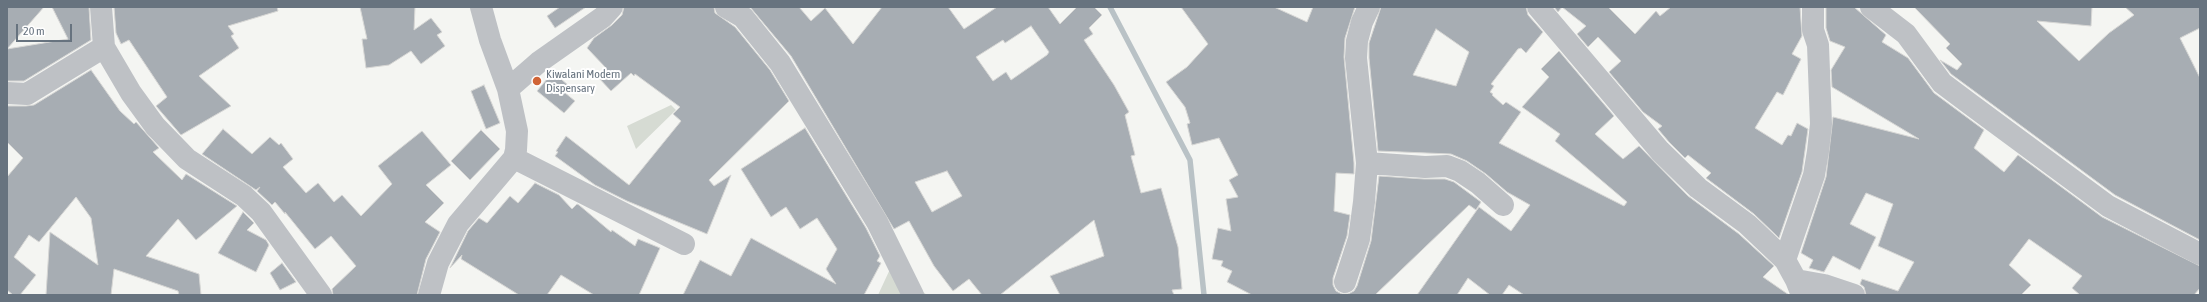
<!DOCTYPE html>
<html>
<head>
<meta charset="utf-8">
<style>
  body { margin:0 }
  #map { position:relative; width:2207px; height:302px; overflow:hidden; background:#f4f5f2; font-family:"Asap Condensed",sans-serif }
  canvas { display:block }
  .frame { position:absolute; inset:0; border:8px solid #67737f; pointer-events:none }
  .scale { position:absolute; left:16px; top:24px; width:56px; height:18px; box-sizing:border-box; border:2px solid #67737f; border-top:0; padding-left:5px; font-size:12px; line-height:14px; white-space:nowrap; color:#67737f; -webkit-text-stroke:3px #fff; paint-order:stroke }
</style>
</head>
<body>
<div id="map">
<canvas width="2207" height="302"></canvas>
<div class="frame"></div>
<div class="scale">20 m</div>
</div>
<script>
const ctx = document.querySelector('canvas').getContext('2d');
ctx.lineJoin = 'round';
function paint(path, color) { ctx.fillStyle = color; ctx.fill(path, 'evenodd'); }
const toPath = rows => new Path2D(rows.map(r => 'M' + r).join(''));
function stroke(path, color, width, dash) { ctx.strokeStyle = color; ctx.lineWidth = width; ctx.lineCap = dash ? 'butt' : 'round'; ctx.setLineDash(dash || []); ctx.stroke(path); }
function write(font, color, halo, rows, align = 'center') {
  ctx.font = font + ' "Asap Condensed",sans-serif'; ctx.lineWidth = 4; ctx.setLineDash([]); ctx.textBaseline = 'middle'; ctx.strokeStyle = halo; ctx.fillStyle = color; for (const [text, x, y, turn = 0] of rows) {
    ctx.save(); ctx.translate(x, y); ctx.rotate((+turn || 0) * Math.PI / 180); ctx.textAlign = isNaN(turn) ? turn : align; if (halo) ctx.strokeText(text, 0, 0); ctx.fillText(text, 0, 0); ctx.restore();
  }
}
const green = toPath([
  [671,105,676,110,636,149,627,126],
  [891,267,927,295,878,295]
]);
const stream = toPath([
  [1110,7,1190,160,1204,295]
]);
const building = toPath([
  [7,7,44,7,7,49,7,7],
  [52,7,89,7,91,40,24,81,7,81,7,49,68,39,52,7],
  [114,7,277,7,278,11,228,26,234,34,231,36,239,48,199,76,231,106,181,135,156,106,167,97,129,40,121,44,116,33,114,7],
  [360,7,415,7,414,30,431,18,442,32,437,35,445,46,421,64,411,51,389,65,366,68,362,39,367,39,360,7],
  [560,7,586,7,555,28,547,16,560,7],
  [624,7,714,7,715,13,735,27,770,70,789,101,709,180,714,186,731,175,707,234,627,201,595,185,555,156,558,152,556,151,566,136,629,185,681,121,673,114,680,107,635,74,634,76,631,73,611,91,597,76,606,68,587,48,594,38,612,25,622,15,624,7],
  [750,7,799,7,811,21,825,8,853,44,882,7,948,7,964,29,997,7,1048,7,1060,24,1077,7,1094,7,1102,15,1089,28,1093,34,1084,40,1114,85,1129,112,1125,115,1135,155,1131,156,1141,193,1161,188,1178,247,1182,289,1172,290,1174,295,1060,295,1050,276,1104,256,1094,220,1000,295,982,295,969,279,953,291,934,266,909,221,894,229,791,56,750,7],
  [1031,26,1049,52,1047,55,1011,80,1006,72,993,81,976,57,1003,40,1005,43,1031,26],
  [947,171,962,196,932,212,915,182,947,171],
  [1181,7,1274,7,1307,22,1313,7,1355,7,1345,38,1344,57,1354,163,1354,174,1336,173,1334,211,1350,215,1347,236,1333,278,1333,285,1336,291,1342,294,1348,294,1354,291,1357,286,1371,241,1379,176,1424,179,1445,179,1454,182,1481,202,1476,210,1469,205,1375,295,1252,295,1227,282,1232,271,1221,266,1223,261,1212,259,1218,228,1231,231,1226,199,1238,197,1229,180,1238,175,1219,138,1192,145,1187,124,1190,123,1185,107,1166,82,1187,67,1208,44,1181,7],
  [1381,7,1526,7,1528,15,1543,32,1526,53,1521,48,1518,49,1491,84,1494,86,1490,92,1493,94,1492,95,1503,105,1506,102,1521,112,1499,143,1624,206,1627,202,1555,141,1560,134,1522,107,1549,77,1541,69,1559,51,1614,116,1595,134,1623,159,1639,146,1688,196,1739,234,1774,266,1763,277,1789,295,1524,295,1509,285,1502,295,1490,295,1468,278,1457,295,1417,295,1479,207,1511,231,1530,205,1507,192,1486,174,1467,161,1451,154,1378,151,1369,58,1369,43,1381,7],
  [1436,29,1469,52,1456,86,1413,75,1436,29],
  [1554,7,1608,7,1635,34,1656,11,1660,16,1671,7,1800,7,1802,36,1792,54,1801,59,1783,95,1777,92,1755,128,1782,145,1788,135,1791,136,1797,123,1808,129,1802,172,1779,238,1754,214,1706,178,1711,173,1688,155,1685,158,1669,142,1658,129,1662,126,1643,112,1609,72,1621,61,1598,37,1588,47,1577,34,1586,26,1562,7,1558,12,1554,7],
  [1826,7,1854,7,1886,35,1882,42,1908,58,1934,93,1984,130,1974,148,2004,172,2018,155,2102,217,2200,266,2200,288,2194,295,2080,295,2072,288,2082,276,2029,239,2009,265,2031,285,2021,295,1866,295,1864,287,1860,284,1862,279,1898,291,1914,262,1878,246,1893,204,1866,193,1850,224,1876,237,1860,270,1833,256,1824,272,1809,268,1813,260,1801,253,1826,177,1833,117,1919,139,1832,87,1831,70,1845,47,1830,41,1826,28,1826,7],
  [1914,7,2092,7,2091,26,2037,21,2079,61,2109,33,2134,15,2125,7,2200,7,2200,28,2180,38,2200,78,2200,240,2115,195,1951,74,1940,60,1957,70,1962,64,1946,48,1950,44,1914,7],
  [91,70,120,111,134,124,136,122,159,148,153,152,182,180,186,174,237,206,196,240,178,219,146,256,199,274,201,295,179,295,178,291,114,269,111,295,46,295,50,232,98,265,91,218,76,197,39,242,29,235,14,257,36,275,20,295,13,295,7,290,7,177,23,158,7,142,7,106,26,106,34,105,91,70],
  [553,72,569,86,564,92,575,101,564,113,537,91,553,72],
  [484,85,500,123,486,129,471,91,484,85],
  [805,128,866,228,880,256,877,261,881,263,864,295,683,295,700,260,731,276,751,238,836,284,826,269,837,249,817,218,800,229,786,207,771,217,741,169,805,128],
  [223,129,252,154,270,137,279,145,281,143,293,159,283,167,306,193,318,183,334,202,342,195,361,216,392,184,378,166,422,131,451,165,426,185,444,203,425,222,440,232,426,259,417,295,333,295,332,289,356,266,331,236,315,249,285,212,285,214,275,202,272,205,257,191,260,187,256,190,202,154,223,129],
  [481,130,500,149,470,180,451,161,481,130],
  [535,183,559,195,572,209,577,204,579,205,611,232,612,230,635,246,638,239,660,248,639,295,594,295,561,275,547,295,519,295,461,259,462,255,450,268,468,231,479,218,487,223,510,196,518,203,535,183],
  [243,212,254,223,247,230,266,240,269,245,256,272,218,253,243,212],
  [282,263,296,282,280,290,270,273,282,263]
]);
const minor = toPath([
  [101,7,104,47,131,93,155,126,187,159,244,196,261,212,321,295],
  [726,7,743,17,780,63,877,222,913,295],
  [1538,7,1660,151,1698,188,1747,224,1785,260,1796,280,1802,295],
  [1871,7,1906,34,1942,83,1970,104,2108,206,2200,254],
  [508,89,539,62,603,17,612,7],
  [7,93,27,94,104,47],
  [514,158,684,244],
  [1367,163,1425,167,1447,166,1460,171,1478,183,1503,205],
  [1785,260,1814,175,1818,151,1821,124,1818,45,1813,30,1813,7],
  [1796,280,1824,285,1854,295],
  [1345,282,1359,239,1364,202,1367,163,1356,58,1357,41,1362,22,1369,7],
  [429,295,438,263,458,224,514,158,516,150,517,131,508,89,490,40,481,7]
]);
const markers = [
  [537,81,5,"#d06436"]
];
const poiNames = [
  ["Kiwalani Modern",546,74],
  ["Dispensary",546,88]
];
paint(green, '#d6dbd3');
stroke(stream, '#b9c2c6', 5.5);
paint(building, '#a7adb3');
stroke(building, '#d6d6d4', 1);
stroke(minor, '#bec1c5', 22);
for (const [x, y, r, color] of markers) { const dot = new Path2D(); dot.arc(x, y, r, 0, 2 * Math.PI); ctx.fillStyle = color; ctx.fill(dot); stroke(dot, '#fff', 1.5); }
write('12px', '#67737f', '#fff', poiNames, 'left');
</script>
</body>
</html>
